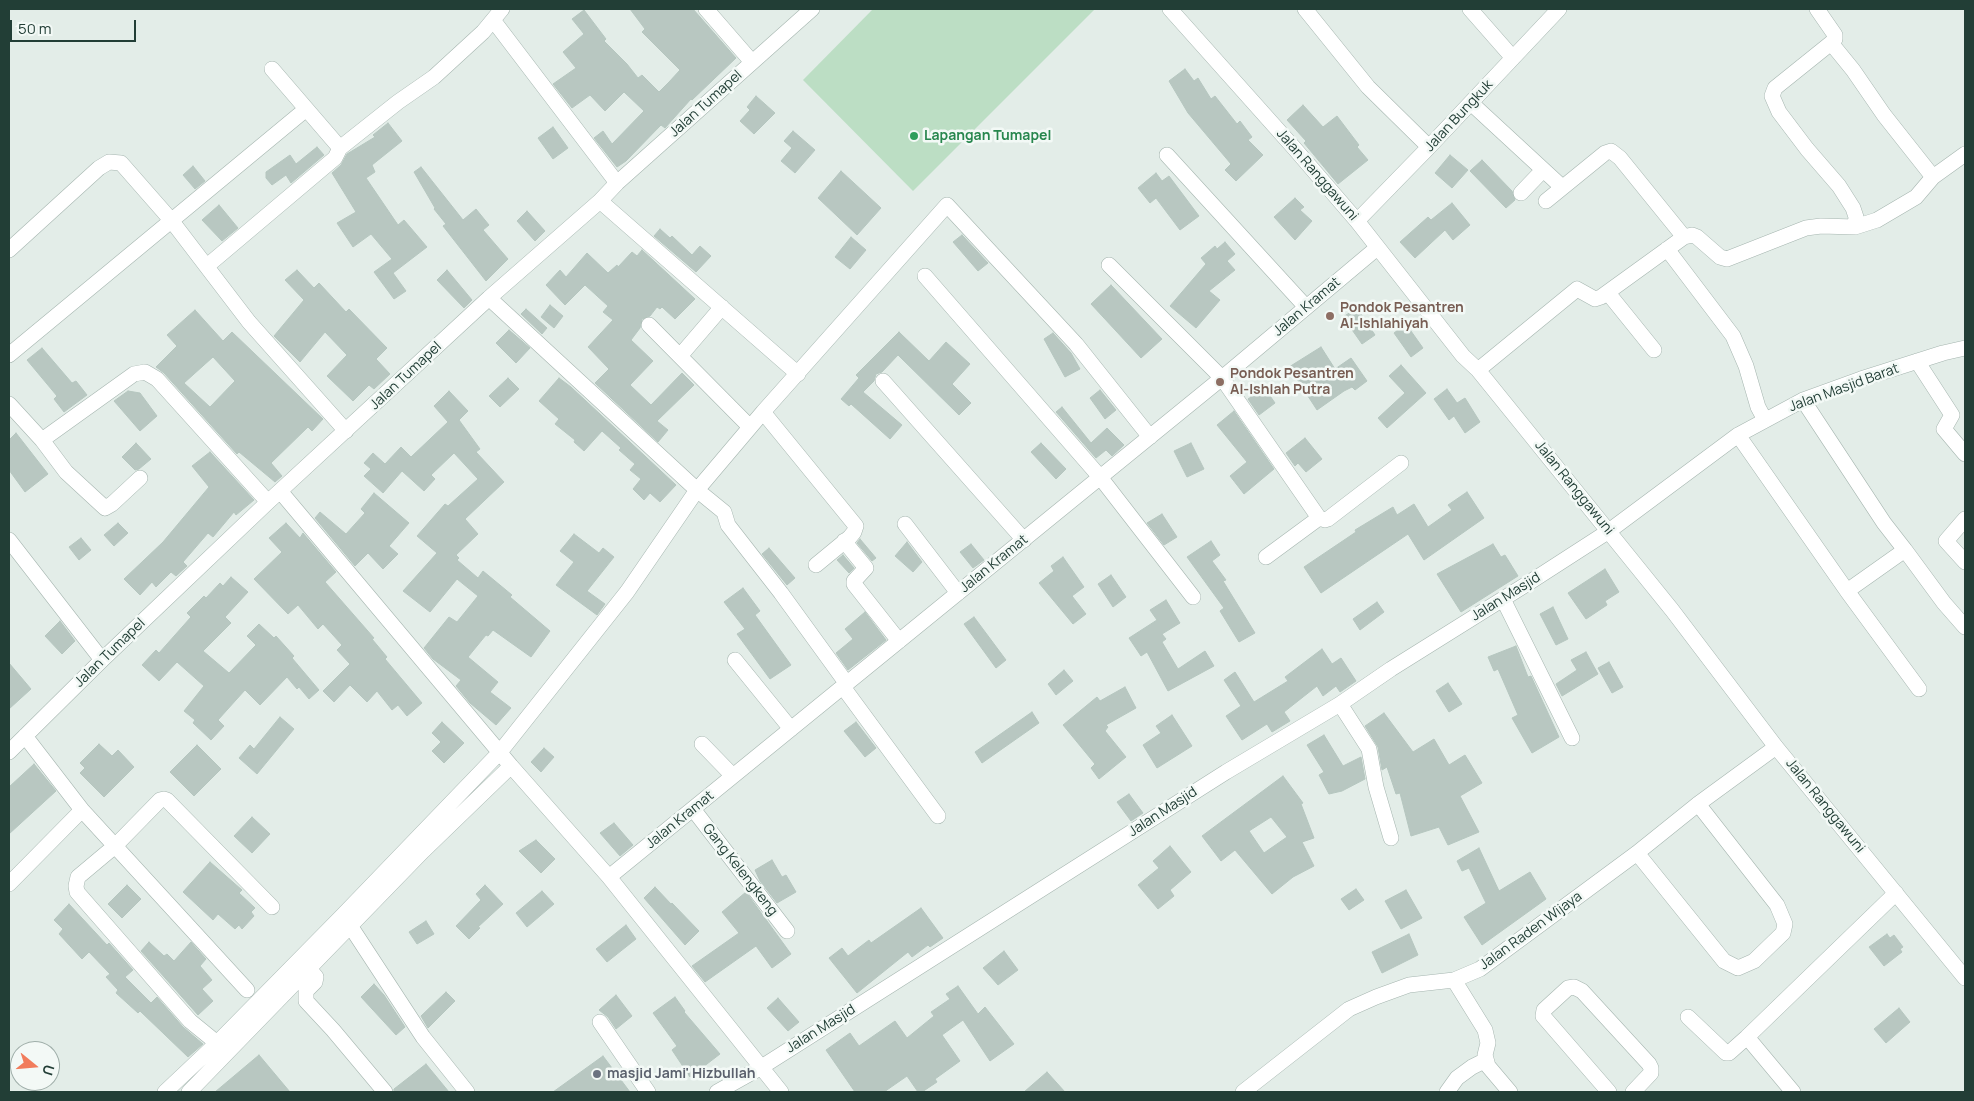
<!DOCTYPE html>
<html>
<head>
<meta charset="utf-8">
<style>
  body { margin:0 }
  #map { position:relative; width:1974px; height:1101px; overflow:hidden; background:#e3ede8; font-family:Manrope,sans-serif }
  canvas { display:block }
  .frame { position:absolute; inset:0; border:10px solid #223e36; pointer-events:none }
  .north { position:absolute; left:10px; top:1041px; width:50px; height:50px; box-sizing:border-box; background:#f3f9f6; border:1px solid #9faea9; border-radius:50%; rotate:107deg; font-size:14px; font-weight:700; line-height:20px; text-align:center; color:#223e36 }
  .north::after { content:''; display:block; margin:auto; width:18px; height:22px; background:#f17c5c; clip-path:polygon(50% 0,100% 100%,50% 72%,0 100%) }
  .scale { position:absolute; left:10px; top:20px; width:126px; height:22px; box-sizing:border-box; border:2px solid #223e36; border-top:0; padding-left:6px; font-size:15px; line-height:18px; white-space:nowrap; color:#223e36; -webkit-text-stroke:4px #f3f9f6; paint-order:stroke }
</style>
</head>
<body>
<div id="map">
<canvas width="1974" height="1101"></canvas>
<div class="frame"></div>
<div class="north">U</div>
<div class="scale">50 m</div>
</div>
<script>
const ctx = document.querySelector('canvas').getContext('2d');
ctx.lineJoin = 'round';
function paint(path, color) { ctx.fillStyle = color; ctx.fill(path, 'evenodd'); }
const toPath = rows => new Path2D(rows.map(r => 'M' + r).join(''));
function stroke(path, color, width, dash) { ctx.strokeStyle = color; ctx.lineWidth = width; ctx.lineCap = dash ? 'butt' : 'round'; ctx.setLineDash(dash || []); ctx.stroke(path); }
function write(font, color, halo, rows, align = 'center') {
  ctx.font = font + ' Manrope,sans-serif'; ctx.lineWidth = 5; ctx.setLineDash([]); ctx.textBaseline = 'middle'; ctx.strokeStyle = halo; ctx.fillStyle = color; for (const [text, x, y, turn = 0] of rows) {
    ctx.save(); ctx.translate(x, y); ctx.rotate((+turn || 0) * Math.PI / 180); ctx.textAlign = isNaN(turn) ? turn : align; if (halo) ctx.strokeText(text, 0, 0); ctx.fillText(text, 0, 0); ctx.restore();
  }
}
const green = toPath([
  [873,9,1095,9,913,191,803,80]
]);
const building = toPath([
  [630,9,693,9,736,58,692,100,691,99,665,128,661,125,626,161,617,167,594,138,603,131,612,144,644,111,624,92,605,111,590,95,572,108,553,84,576,68,563,52,584,34,572,19,584,10,606,39,604,41,627,64,638,78,642,75,659,92,669,82,680,70,642,32,645,29,630,9],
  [1185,69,1194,81,1198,78,1211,99,1215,96,1237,124,1240,121,1252,137,1248,140,1263,155,1236,181,1225,170,1231,164,1188,113,1169,81,1185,69],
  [756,96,775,113,754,134,740,121,750,110,747,107,756,96],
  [1303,105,1323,127,1337,116,1359,145,1357,147,1368,160,1338,184,1304,143,1306,141,1287,120,1303,105],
  [388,123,402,141,372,165,375,172,366,178,398,225,404,220,427,247,393,273,406,291,394,299,374,272,392,259,371,234,353,247,337,223,356,212,332,173,341,165,347,154,375,137,373,135,388,123],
  [553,127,568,148,553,159,538,138,553,127],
  [793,131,815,150,795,173,781,161,792,148,784,141,793,131],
  [317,147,324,155,291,183,286,175,272,185,266,178,266,172,290,155,296,164,317,147],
  [1450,155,1468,170,1452,188,1435,173,1450,155],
  [1482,160,1512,191,1515,200,1506,208,1470,171,1482,160],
  [193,166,205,181,195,189,183,175,193,166],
  [421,167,463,220,476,209,489,225,483,230,508,259,486,281,443,226,446,224,434,209,435,208,414,172,421,167],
  [841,171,881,208,857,235,818,198,841,171],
  [1156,173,1162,181,1169,176,1199,216,1180,230,1156,198,1150,203,1138,188,1156,173],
  [1295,198,1304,207,1300,210,1312,221,1295,240,1274,217,1295,198],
  [1452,203,1470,225,1453,240,1445,230,1415,258,1400,242,1428,217,1431,220,1452,203],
  [219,205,238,228,222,241,202,220,219,205],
  [527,211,545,231,535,241,517,221,527,211],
  [660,229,670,238,672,236,692,255,700,246,711,256,696,272,654,236,660,229],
  [962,235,988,263,978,271,953,242,962,235],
  [851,237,866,250,850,269,835,257,851,237],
  [1225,242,1235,254,1227,261,1235,270,1209,291,1220,300,1196,328,1170,306,1206,264,1201,258,1215,246,1217,249,1225,242],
  [642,250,695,299,675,319,662,307,660,309,657,307,650,316,642,319,640,328,631,340,653,361,630,385,651,405,682,373,694,385,657,421,668,430,658,442,595,383,609,369,588,347,613,320,603,312,608,306,585,285,565,305,546,285,560,270,566,277,587,253,608,273,617,265,618,267,632,252,637,256,642,250],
  [297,270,314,288,319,283,346,312,349,309,387,348,376,359,390,374,374,389,369,385,353,401,327,376,347,355,325,332,300,362,274,336,304,300,285,280,297,270],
  [447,270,472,300,464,308,437,280,447,270],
  [1111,285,1162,339,1141,358,1091,304,1111,285],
  [550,305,563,316,554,328,541,317,550,305],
  [1357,308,1375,335,1362,344,1343,317,1357,308],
  [526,309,547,328,542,334,521,314,526,309],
  [195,310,223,341,232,332,323,419,312,431,308,427,271,463,282,476,275,482,239,452,237,454,164,373,156,367,177,346,167,335,195,310],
  [213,357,235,381,210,407,184,383,213,357],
  [1406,324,1423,348,1411,357,1394,333,1406,324],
  [509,330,530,348,516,363,496,343,509,330],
  [899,332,929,361,946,342,970,364,952,384,971,403,959,415,898,355,882,372,876,374,874,381,863,392,902,425,890,439,851,404,849,406,841,399,859,378,856,375,899,332],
  [1053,333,1071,353,1080,369,1065,377,1044,339,1053,333],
  [1321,347,1335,369,1351,358,1367,381,1355,390,1352,387,1344,391,1317,410,1289,367,1321,347],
  [42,348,72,383,76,381,87,395,64,412,54,399,57,396,27,360,42,348],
  [1401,365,1426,393,1387,428,1378,418,1405,393,1389,376,1401,365],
  [508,378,519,389,500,407,489,396,508,378],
  [559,378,571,387,676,485,660,502,650,493,644,500,633,489,641,479,630,470,635,464,619,450,621,448,602,431,584,451,574,442,575,440,555,424,559,419,539,401,559,378],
  [1261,383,1275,403,1259,415,1248,399,1251,397,1248,392,1261,383],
  [1447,389,1457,403,1465,398,1480,422,1465,433,1454,416,1449,420,1434,399,1447,389],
  [1100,390,1116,410,1105,419,1090,398,1100,390],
  [128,391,140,393,157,416,140,431,114,401,128,391],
  [449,391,468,411,459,420,480,449,476,452,504,482,465,519,478,534,456,555,459,558,457,560,478,578,483,571,512,595,510,597,550,631,531,657,493,630,488,636,486,635,468,657,498,682,490,692,511,708,496,725,470,703,456,686,461,680,433,659,424,648,449,617,457,622,478,596,457,579,430,612,403,591,437,553,417,536,445,504,448,506,478,479,454,453,431,475,435,479,424,491,402,471,383,493,364,476,371,469,364,463,373,453,385,464,401,447,411,457,448,422,434,406,449,391],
  [1062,407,1091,443,1107,428,1124,445,1112,456,1106,450,1096,458,1056,412,1062,407],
  [1234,411,1274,469,1244,494,1230,476,1247,462,1217,425,1234,411],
  [16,433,48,474,25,492,9,470,9,440,16,433],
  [1305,438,1322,459,1306,472,1298,463,1295,466,1286,453,1305,438],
  [136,443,151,459,139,469,135,470,122,457,136,443],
  [1041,443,1066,469,1056,479,1031,452,1041,443],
  [1191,443,1204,469,1187,477,1174,451,1191,443],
  [210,452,254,500,236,515,234,512,213,537,208,533,183,562,187,566,176,576,171,572,156,587,152,582,140,595,124,579,163,542,209,487,192,466,210,452],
  [1467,492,1484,518,1424,560,1408,534,1321,593,1304,567,1356,532,1355,530,1393,507,1397,515,1414,504,1428,527,1452,510,1448,505,1467,492],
  [374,493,409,523,389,546,398,554,383,569,368,553,355,566,315,518,320,512,346,534,365,513,361,509,374,493],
  [1162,514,1177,537,1164,545,1147,523,1162,514],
  [118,523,128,533,114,546,104,535,118,523],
  [286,523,300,538,303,533,336,572,325,582,374,638,372,639,387,657,385,659,422,703,407,716,398,705,392,710,377,691,367,702,350,685,334,702,323,691,350,664,337,650,342,645,323,624,318,629,298,605,288,614,254,579,282,552,269,538,286,523],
  [574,534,599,553,603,548,614,557,587,591,605,604,597,615,556,585,574,562,560,551,574,534],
  [81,538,91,550,79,560,69,547,81,538],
  [860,539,876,558,872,561,857,543,860,539],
  [1211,541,1220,555,1212,561,1226,580,1223,581,1255,633,1239,642,1220,611,1224,608,1187,557,1211,541],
  [907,542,922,562,913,572,895,556,907,542],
  [971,544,984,560,973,568,960,552,971,544],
  [1493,544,1501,557,1505,555,1518,576,1461,612,1437,574,1493,544],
  [769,548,795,578,787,585,762,554,769,548],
  [843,555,854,568,849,573,837,560,843,555],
  [1063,557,1084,587,1072,596,1086,614,1073,624,1039,583,1054,571,1051,566,1063,557],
  [1605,569,1619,592,1605,601,1607,605,1586,619,1568,593,1605,569],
  [1111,575,1126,597,1113,607,1098,584,1111,575],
  [231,577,248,592,225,617,231,623,203,651,229,673,256,645,247,636,259,624,274,638,276,636,294,656,292,658,319,690,309,699,299,687,297,689,287,677,260,705,245,690,218,720,224,726,211,740,193,723,195,720,184,711,204,686,177,662,159,681,142,665,156,650,159,653,191,617,187,613,204,596,206,598,220,583,223,586,231,577],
  [743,588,760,611,755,615,791,665,770,679,737,634,745,629,724,602,743,588],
  [1166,600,1180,623,1162,634,1166,639,1162,642,1178,669,1205,651,1214,666,1168,691,1147,652,1141,656,1129,638,1157,620,1150,610,1166,600],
  [1377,602,1384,612,1360,630,1353,619,1377,602],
  [1553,607,1568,639,1556,645,1540,614,1553,607],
  [865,612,886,640,848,670,836,653,853,639,845,629,865,612],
  [974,617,1006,660,996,668,964,624,974,617],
  [60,621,75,641,62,654,45,636,60,621],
  [1516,646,1528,677,1531,676,1559,737,1532,753,1512,718,1518,715,1498,669,1494,671,1488,657,1516,646],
  [1322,649,1332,664,1341,658,1356,681,1340,692,1336,686,1323,696,1317,686,1284,712,1290,721,1272,732,1267,724,1242,740,1226,716,1241,706,1224,680,1235,672,1254,702,1288,681,1285,677,1322,649],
  [1586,652,1598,674,1562,696,1556,684,1577,670,1571,660,1586,652],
  [1609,662,1623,687,1612,693,1598,668,1609,662],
  [9,663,31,689,9,709,9,663],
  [1064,670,1073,681,1056,695,1048,684,1064,670],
  [1448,683,1462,704,1449,712,1436,691,1448,683],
  [1125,687,1136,708,1106,725,1108,727,1105,731,1126,757,1099,779,1091,768,1095,764,1063,725,1097,697,1100,701,1125,687],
  [1032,712,1039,723,982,763,975,752,1032,712],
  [1384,713,1413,752,1434,739,1449,765,1465,755,1482,783,1460,796,1479,832,1448,845,1439,827,1411,836,1400,793,1396,794,1387,767,1382,770,1378,747,1365,726,1384,713],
  [1172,715,1192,746,1157,768,1143,745,1161,733,1156,726,1172,715],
  [280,717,294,729,257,774,239,758,250,745,254,749,280,717],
  [442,722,464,743,444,763,432,751,441,742,432,733,442,722],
  [856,722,876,748,865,757,844,731,856,722],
  [1324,735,1343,766,1361,757,1365,779,1342,791,1329,794,1319,775,1324,772,1307,745,1324,735],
  [99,744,112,756,118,750,134,767,104,797,80,773,85,768,80,763,99,744],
  [197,745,221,769,194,796,170,772,197,745],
  [544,748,554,757,541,772,531,762,544,748],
  [34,764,56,791,9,834,9,787,34,764],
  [1283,776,1303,803,1301,804,1314,838,1302,842,1314,866,1293,877,1272,894,1235,850,1221,861,1202,836,1283,776],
  [1271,817,1287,837,1264,853,1249,831,1271,817],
  [1129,794,1143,813,1131,821,1117,802,1129,794],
  [252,817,270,834,252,853,234,836,252,817],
  [614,823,633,845,620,856,600,833,614,823],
  [536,840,555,859,541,873,519,851,536,840],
  [1170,846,1191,872,1170,890,1174,896,1158,909,1138,885,1159,868,1153,861,1170,846],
  [1479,848,1499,891,1530,872,1546,899,1482,945,1464,917,1486,903,1469,868,1462,871,1457,861,1479,848],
  [772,860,782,877,786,875,796,892,777,903,760,881,755,870,772,860],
  [210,862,242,890,239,893,255,908,251,912,254,916,242,929,239,925,235,929,218,914,213,920,183,892,210,862],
  [127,885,141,899,122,918,108,904,127,885],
  [485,885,503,904,478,927,480,928,469,939,456,926,481,900,476,894,485,885],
  [655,887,671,904,672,903,699,931,685,945,644,898,655,887],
  [1356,889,1364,900,1349,910,1341,899,1356,889],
  [1406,890,1422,918,1401,929,1385,901,1406,890],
  [542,891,554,904,527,927,516,913,542,891],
  [746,892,791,954,772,968,756,946,705,982,692,966,739,933,722,912,746,892],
  [69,904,107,945,109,943,133,970,125,977,151,1003,157,997,183,1027,203,1044,188,1057,140,1011,138,1013,116,993,118,990,106,977,110,974,89,952,82,959,59,934,63,929,54,920,69,904],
  [921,908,943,938,930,947,928,945,912,957,908,952,857,993,829,958,842,948,848,956,869,940,871,943,921,908],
  [426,921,434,934,417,944,409,932,426,921],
  [626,925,636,939,607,962,596,949,626,925],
  [1409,934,1418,955,1382,973,1372,952,1409,934],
  [1887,934,1890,938,1894,935,1903,947,1900,949,1902,952,1884,966,1869,947,1887,934],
  [149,942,164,956,167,954,174,961,191,942,206,959,200,966,212,980,202,989,213,1001,198,1015,141,951,149,942],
  [1004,951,1018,970,998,985,983,968,1004,951],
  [374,984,384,995,405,1027,396,1035,361,997,374,984],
  [958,986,978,1014,985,1007,1014,1044,990,1061,963,1020,942,1035,960,1061,935,1079,937,1082,922,1092,918,1092,907,1076,884,1092,855,1092,826,1050,850,1033,859,1046,895,1021,907,1038,934,1016,931,1012,950,999,946,994,958,986],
  [446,992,455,1001,428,1028,421,1016,446,992],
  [616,995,632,1016,616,1029,608,1017,599,1010,616,995],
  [675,997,685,1011,684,1012,720,1054,690,1077,672,1050,677,1046,653,1013,675,997],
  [778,998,799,1022,788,1031,767,1008,778,998],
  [1899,1008,1910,1022,1886,1043,1874,1029,1899,1008],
  [259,1055,290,1092,215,1092,259,1055],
  [603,1056,630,1092,553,1092,603,1056],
  [426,1064,449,1092,394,1092,394,1089,426,1064],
  [1047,1072,1065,1092,1024,1092,1047,1072]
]);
const minor = toPath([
  [706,9,752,62],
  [1170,9,1295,149,1357,221,1463,356,1478,370,1672,610,1776,747,1965,978],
  [1305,9,1368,87,1429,147],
  [1470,9,1513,58],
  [1817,9,1835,35,1835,39,1831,43],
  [493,20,617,183],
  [272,69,340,148],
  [1471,103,1562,187],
  [1167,155,1306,307],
  [1521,193,1543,170],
  [600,201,798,374],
  [1546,201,1605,153,1611,151,1620,158,1684,237],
  [1357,221,1429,147,1559,9],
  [1855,227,1856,217,1853,208,1839,186,1807,149,1779,112,1772,96,1775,88,1831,43,1853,70,1884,115,1933,177],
  [1667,249,1733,336,1746,366,1758,407,1765,420],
  [9,250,99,168,109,162,121,163,171,220,249,322,346,431],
  [1109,265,1222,378,1319,518,1325,520,1328,519,1401,463],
  [207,266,335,158,340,148,398,102,434,77,483,32,502,9],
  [925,276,1100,477,1193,597],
  [1608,293,1654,350],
  [489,298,697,490,724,512,728,525,781,593,847,684],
  [649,325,750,427],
  [9,355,305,110],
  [680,356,722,307],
  [1917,361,1952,415,1944,429,1965,454],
  [1478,370,1577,289,1595,299,1601,297,1684,237,1692,235,1697,237,1720,257,1727,259,1806,228,1821,226,1855,227,1877,220,1916,197,1933,177,1965,154],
  [883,381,1024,540],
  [1803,400,1884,523,1905,550],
  [9,404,42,440,134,374,145,372,157,379,268,502],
  [763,412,856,526,854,532,850,537,816,565],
  [1738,435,1847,591,1919,689],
  [42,440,66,472,105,508,112,504,140,478],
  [280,491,511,766,609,877,781,1092],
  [1965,519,1946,541,1965,562],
  [905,524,958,593],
  [9,540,102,660],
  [844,541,866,568,854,581,854,584,899,641],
  [1266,557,1319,518],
  [1847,591,1905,550,1944,603,1965,627],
  [1503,599,1572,738],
  [735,660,791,729],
  [843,687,938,816],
  [1340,704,1369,749,1376,787,1391,838],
  [25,736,82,810,247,990],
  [702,744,733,776],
  [9,752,102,660,268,502,489,298,600,201,617,183,812,9],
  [693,809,787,931],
  [1637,853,1724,961,1738,968,1754,961,1783,933,1785,924,1777,905,1698,804],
  [609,877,1222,378,1377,248],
  [9,884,82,810],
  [351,927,423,1037,467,1092],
  [304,963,316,977,315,982,306,991,306,1001,333,1030,385,1092],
  [1454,980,1485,1030,1488,1043,1485,1055,1488,1066,1510,1092],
  [1688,1017,1726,1053,1729,1053,1747,1037],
  [600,1022,648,1092],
  [217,1043,190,1021,77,892,76,886,78,877,115,846,160,800,164,799,167,800,272,907],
  [165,1092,217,1043,343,915,500,752,627,592,697,490,763,412,947,205,1076,344,1150,437],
  [189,1092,423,851,511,766],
  [717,1092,760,1068,1226,772,1340,704,1391,669,1530,582,1609,531,1738,435,1803,400,1861,379,1943,353,1965,348],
  [1243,1092,1349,1009,1376,997,1409,985,1454,980,1480,969,1637,853,1698,804,1776,747],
  [1447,1092,1457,1078,1472,1067,1486,1060],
  [1609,1092,1543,1016,1544,1010,1568,988,1574,987,1582,991,1649,1064,1651,1068,1651,1073,1633,1092],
  [1793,1092,1747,1037,1896,893]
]);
const markers = [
  [914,136,5,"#2e9e5b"],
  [1330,316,5,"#8d6e63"],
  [1220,382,5,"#8d6e63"],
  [597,1074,5,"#6b7280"]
];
const streetNames = [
  ["Jalan Tumapel",706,104,-42],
  ["Jalan Bungkuk",1459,116,-47],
  ["Jalan Ranggawuni",1317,175,49],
  ["Jalan Kramat",1307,307,-40],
  ["Jalan Tumapel",406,376,-43],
  ["Jalan Masjid Barat",1844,388,-20],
  ["Jalan Ranggawuni",1574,488,51],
  ["Jalan Kramat",994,564,-39],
  ["Jalan Masjid",1506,597,-32],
  ["Jalan Tumapel",110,653,-44],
  ["Jalan Ranggawuni",1825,806,51],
  ["Jalan Masjid",1163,812,-33],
  ["Jalan Kramat",680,820,-39],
  ["Gang Kelengkeng",740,870,52],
  ["Jalan Raden Wijaya",1531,931,-36],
  ["Jalan Masjid",821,1029,-32]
];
const leisureNames = [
  ["Lapangan Tumapel",924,136]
];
const educationNames = [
  ["Pondok Pesantren",1340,308],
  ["Al-Ishlahiyah",1340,324],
  ["Pondok Pesantren",1230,374],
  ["Al-Ishlah Putra",1230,390]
];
const worshipNames = [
  ["masjid Jami' Hizbullah",607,1074]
];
paint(green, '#bcdec4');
paint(building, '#b8c7c1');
stroke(building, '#b5c6bf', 1);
stroke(minor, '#a5b5af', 16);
stroke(minor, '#fff', 15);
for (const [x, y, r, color] of markers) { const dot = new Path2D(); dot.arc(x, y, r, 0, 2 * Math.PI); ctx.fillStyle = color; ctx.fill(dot); stroke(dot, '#f3f9f6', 2); }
write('14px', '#223e36', '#f3f9f6', streetNames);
write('bold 14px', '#27864d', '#f3f9f6', leisureNames, 'left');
write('bold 14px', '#785e54', '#f3f9f6', educationNames, 'left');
write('bold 14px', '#5b616d', '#f3f9f6', worshipNames, 'left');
</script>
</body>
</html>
